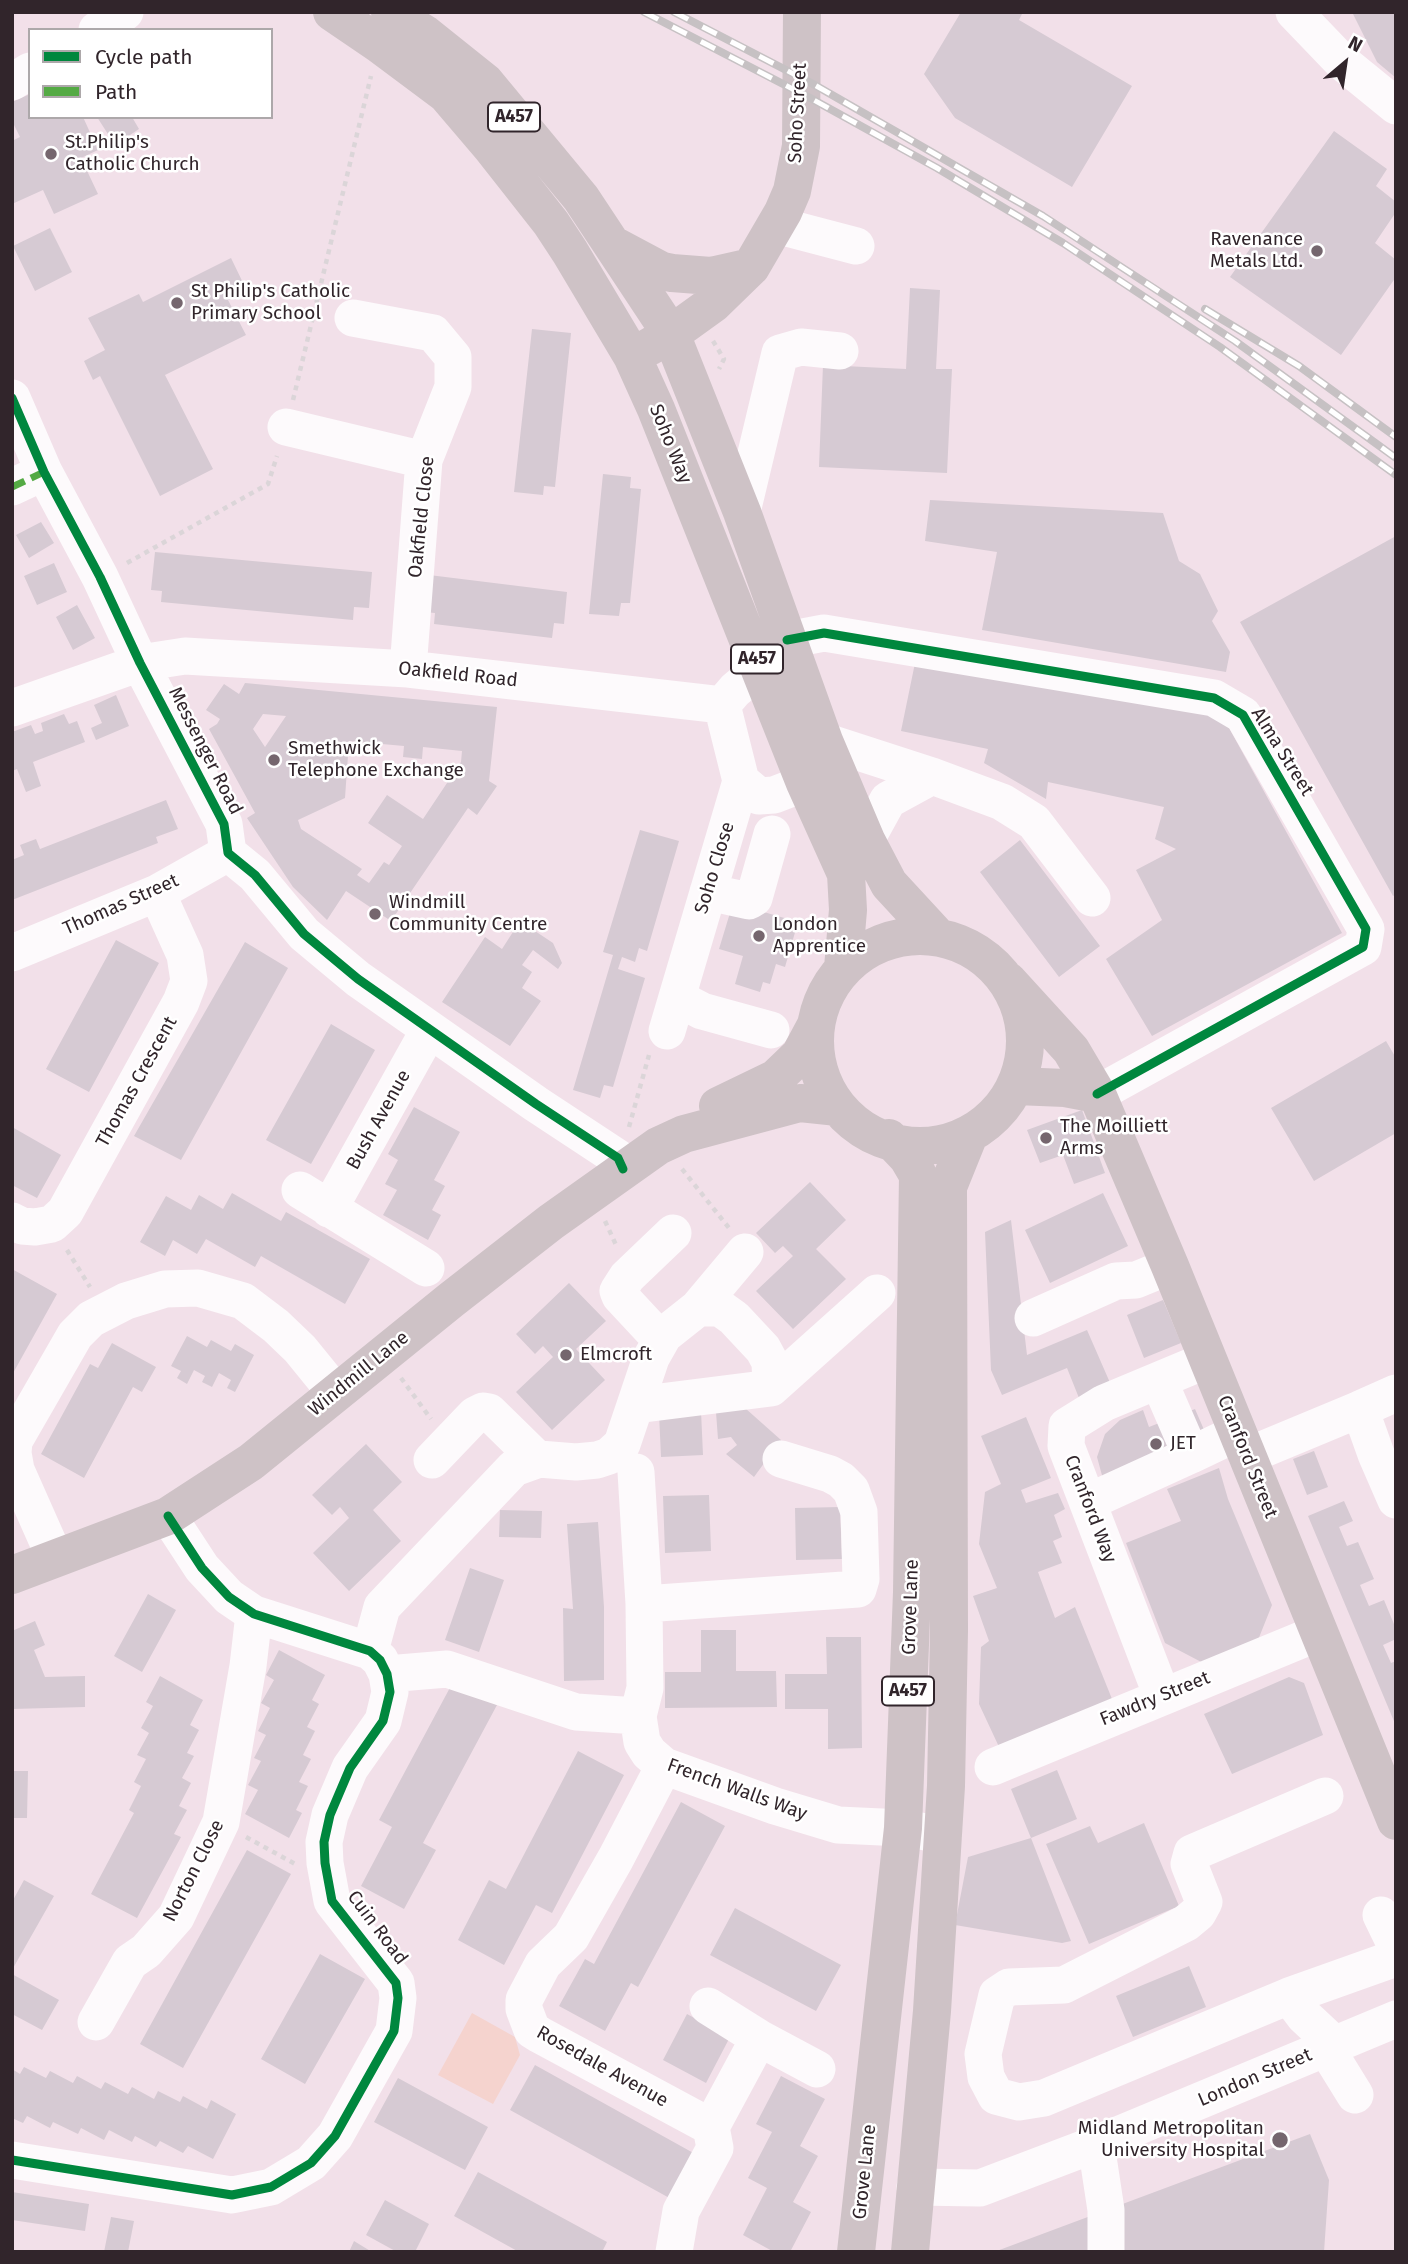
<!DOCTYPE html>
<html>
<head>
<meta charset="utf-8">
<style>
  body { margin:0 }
  #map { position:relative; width:1408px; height:2264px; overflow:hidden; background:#f2e0e9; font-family:"Fira Sans",sans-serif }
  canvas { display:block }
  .frame { position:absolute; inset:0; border:14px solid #31252b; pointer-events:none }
  .legend { position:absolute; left:28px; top:28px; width:245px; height:91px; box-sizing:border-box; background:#fff; border:2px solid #ada8aa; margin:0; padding:9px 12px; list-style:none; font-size:21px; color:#31252b }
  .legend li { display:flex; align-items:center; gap:14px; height:35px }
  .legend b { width:35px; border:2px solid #ada8aa }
  .north { position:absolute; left:1310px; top:28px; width:70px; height:70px; -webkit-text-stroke:5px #fff; paint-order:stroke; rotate:29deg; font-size:19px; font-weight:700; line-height:28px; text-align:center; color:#31252b }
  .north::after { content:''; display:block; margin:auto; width:24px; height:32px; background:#31252b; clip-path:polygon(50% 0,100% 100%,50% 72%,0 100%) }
</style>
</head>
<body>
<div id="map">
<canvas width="1408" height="2264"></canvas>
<div class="frame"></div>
<ul class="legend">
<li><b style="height:9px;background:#00873e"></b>Cycle path</li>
<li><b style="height:9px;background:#54aa44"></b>Path</li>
</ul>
<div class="north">N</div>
</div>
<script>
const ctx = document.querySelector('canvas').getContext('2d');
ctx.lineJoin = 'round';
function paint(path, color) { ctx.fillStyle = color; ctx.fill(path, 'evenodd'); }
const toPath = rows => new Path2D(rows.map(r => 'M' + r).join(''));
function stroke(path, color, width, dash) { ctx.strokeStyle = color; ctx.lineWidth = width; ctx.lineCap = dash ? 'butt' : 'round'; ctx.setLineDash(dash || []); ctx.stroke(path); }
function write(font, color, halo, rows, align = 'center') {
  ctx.font = font + ' "Fira Sans",sans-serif'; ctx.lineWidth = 5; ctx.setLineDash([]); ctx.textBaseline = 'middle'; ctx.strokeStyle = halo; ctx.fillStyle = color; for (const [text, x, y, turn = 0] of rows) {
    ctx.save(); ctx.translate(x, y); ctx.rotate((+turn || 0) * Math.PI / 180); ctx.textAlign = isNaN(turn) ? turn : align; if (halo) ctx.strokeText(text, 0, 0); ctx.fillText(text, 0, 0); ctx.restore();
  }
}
const green = toPath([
  [472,2013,515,2037,520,2055,493,2104,438,2075]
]);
const building = toPath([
  [961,12,1023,12,1019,20,1132,86,1072,187,955,118,924,74],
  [1352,12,1396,12,1396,78,1377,62],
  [30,94,30,117,83,117,98,150,81,158,98,194,54,214,43,190,12,204,12,141,20,137,12,121,12,102],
  [97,117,132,117,139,129,115,145],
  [1334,131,1387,169,1376,186,1396,202,1396,212,1375,243,1396,260,1396,277,1341,355,1230,277],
  [50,228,72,272,35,291,13,246],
  [231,258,247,291,228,300,246,335,165,375,213,469,160,496,100,376,93,380,84,361,105,350,88,318,139,294,143,302],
  [910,288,940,290,936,369,952,369,947,473,819,467,823,365,906,369],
  [532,329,571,333,555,487,544,486,543,495,514,492],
  [603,474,631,477,630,488,641,489,630,603,621,603,619,616,589,614],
  [930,500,1163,513,1179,561,1200,574,1218,611,1212,621,1230,652,1226,672,982,630,997,552,925,541],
  [41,522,54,543,29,558,16,535],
  [1396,536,1396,894,1393,896,1240,622],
  [155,552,372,572,369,608,354,607,353,620,161,602,162,591,151,590],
  [54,563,67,592,37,605,24,576],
  [429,575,567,592,564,624,554,623,552,638,434,624,435,613,424,612],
  [77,605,95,638,73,650,56,617],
  [915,663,1223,717,1342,933,1152,1036,1106,959,1162,920,1136,870,1176,849,1155,839,1164,807,1048,782,1046,799,984,763,988,749,901,731],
  [245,683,497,707,489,781,497,786,477,815,468,808,391,921,346,891,327,920,293,887,247,818,255,813,209,729,217,724,220,719,206,710,224,684,239,694],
  [263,714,286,716,265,747,253,729],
  [349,741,404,746,403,757,422,759,423,747,462,751,461,762,423,819,387,795,368,823,402,846,389,865,384,862,369,883,357,875,362,869,301,829,298,820,345,798],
  [116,695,129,726,96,740,91,728,102,723,94,705],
  [64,714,69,724,77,721,85,742,33,762,41,786,26,792,17,769,12,771,12,732,31,725,35,734,43,731,41,723],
  [166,800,178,829,156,837,158,843,12,900,12,860,24,855,20,845,36,839,40,849],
  [640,830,679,841,647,951,639,948,635,962,622,957,618,969,645,978,613,1087,604,1085,600,1098,573,1090,613,955,603,952],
  [1020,840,1100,946,1059,977,980,872],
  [733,903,798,922,785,967,776,964,770,984,763,982,760,992,735,984,743,956,719,949],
  [520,921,553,943,562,963,558,969,533,950,522,965,532,972,522,988,541,1001,510,1046,442,1002,485,937,502,949],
  [116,940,159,963,89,1092,46,1069],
  [245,942,288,968,181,1160,134,1136],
  [331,1024,375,1050,311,1164,266,1140],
  [1386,1041,1396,1058,1396,1133,1314,1181,1271,1108],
  [414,1107,460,1132,434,1180,445,1186,432,1210,441,1215,428,1240,383,1215,397,1190,385,1184,398,1160,388,1154],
  [1082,1110,1105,1173,1074,1184,1063,1155,1040,1163,1027,1130],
  [12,1127,61,1155,37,1198,12,1185],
  [810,1182,846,1220,816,1249,846,1279,793,1329,756,1291,793,1256,783,1246,775,1253,756,1233],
  [232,1193,281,1221,286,1212,370,1259,345,1304,261,1256,255,1267,206,1239,197,1254,173,1240,165,1256,140,1242,166,1196,191,1210,199,1195,223,1209],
  [1103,1193,1128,1246,1050,1283,1025,1230],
  [1011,1220,1027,1355,1087,1330,1111,1385,1079,1398,1067,1368,1002,1395,991,1370,985,1232],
  [12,1269,57,1294,12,1375],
  [569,1283,606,1321,576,1349,605,1380,552,1430,516,1392,553,1357,543,1346,535,1354,516,1334],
  [1163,1300,1181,1343,1144,1358,1127,1315],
  [187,1336,207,1347,211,1340,231,1351,235,1344,254,1355,235,1392,227,1388,231,1380,219,1373,212,1387,202,1382,205,1376,194,1370,187,1384,177,1378,181,1371,171,1366],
  [112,1343,156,1367,142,1392,133,1387,84,1478,41,1454,90,1364,98,1368],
  [745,1408,781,1440,754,1477,726,1454,737,1445,731,1437,718,1439,716,1412],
  [1195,1409,1215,1455,1106,1490,1097,1457,1105,1434,1120,1420,1143,1410,1149,1427],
  [701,1411,703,1455,661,1457,659,1413],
  [1026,1417,1051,1478,1021,1490,1026,1503,1058,1493,1065,1509,1054,1515,1062,1537,1053,1541,1062,1563,1038,1572,1055,1618,1075,1607,1112,1699,1000,1749,979,1704,981,1647,989,1641,973,1596,997,1588,979,1544,985,1492,1001,1484,981,1436],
  [366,1444,402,1482,373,1510,401,1541,349,1591,313,1553,349,1518,340,1507,332,1515,312,1495],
  [1314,1451,1328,1487,1307,1495,1293,1459],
  [1219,1468,1228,1499,1272,1605,1258,1640,1207,1665,1165,1643,1126,1543,1181,1521,1167,1489],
  [709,1495,711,1551,665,1553,663,1496],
  [1344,1501,1353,1521,1339,1527,1347,1546,1358,1542,1374,1579,1360,1585,1369,1606,1384,1600,1396,1629,1396,1639,1383,1645,1391,1663,1396,1661,1396,1726,1308,1516],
  [840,1507,842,1559,796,1560,795,1508],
  [500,1510,542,1511,541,1538,499,1537],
  [598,1522,604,1607,604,1680,564,1681,563,1608,573,1609,567,1524],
  [470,1568,504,1580,479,1652,445,1640],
  [148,1594,176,1610,142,1672,114,1656],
  [35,1621,45,1645,34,1650,45,1677,85,1676,85,1707,12,1709,12,1631],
  [701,1630,736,1630,736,1671,776,1671,777,1707,665,1708,665,1672,701,1672],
  [826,1637,861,1637,862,1748,828,1749,828,1709,785,1709,785,1674,827,1674],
  [279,1650,325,1675,312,1700,319,1704,307,1727,315,1731,303,1755,311,1759,299,1782,308,1786,296,1810,302,1813,289,1838,245,1814,258,1790,248,1785,261,1761,254,1758,266,1735,258,1731,270,1708,261,1703,274,1680,266,1675],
  [160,1676,203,1700,190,1725,199,1730,187,1753,194,1756,182,1778,191,1783,179,1806,187,1810,174,1834,181,1837,137,1918,91,1894,134,1813,129,1810,141,1786,134,1782,146,1759,137,1755,149,1733,141,1728,153,1706,146,1702],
  [1289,1677,1304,1683,1323,1735,1232,1774,1204,1714],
  [453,1682,497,1705,423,1843,436,1850,404,1909,361,1886,392,1827,379,1820],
  [578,1751,624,1775,552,1913,536,1905,504,1965,458,1940,489,1880,506,1889],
  [1057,1770,1077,1819,1031,1838,1011,1789],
  [12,1771,28,1771,27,1818,12,1818],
  [681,1802,725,1826,638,1987,631,1983,605,2031,559,2006,585,1959,594,1964],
  [1144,1823,1179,1906,1089,1944,1046,1844,1090,1826,1098,1843],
  [1031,1838,1071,1941,1062,1943,955,1925,968,1857],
  [247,1850,291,1874,183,2068,140,2044],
  [24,1880,54,1896,12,1970,12,1902],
  [735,1908,841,1965,816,2011,710,1955],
  [320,1954,365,1979,305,2084,261,2059],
  [1189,1966,1206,2007,1133,2037,1116,1996],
  [12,1974,59,2000,42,2030,12,2014],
  [687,2014,730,2037,706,2083,663,2060],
  [535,2065,697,2155,673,2200,510,2110],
  [24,2067,46,2078,50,2071,73,2083,77,2076,101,2089,105,2082,128,2094,132,2087,154,2099,158,2091,180,2102,183,2096,207,2109,211,2100,236,2114,213,2159,188,2146,183,2153,160,2141,156,2147,135,2136,132,2142,109,2130,104,2140,81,2128,78,2134,53,2122,50,2128,27,2116,23,2123,12,2118,12,2069,20,2074],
  [781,2076,825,2099,800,2146,818,2156,793,2202,811,2212,790,2252,774,2252,743,2235,767,2188,748,2178,772,2132,756,2124],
  [398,2078,488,2127,465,2170,374,2122],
  [1310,2134,1329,2180,1324,2252,994,2252],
  [478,2172,607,2242,602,2252,519,2252,454,2216],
  [12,2192,89,2204,85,2231,12,2220],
  [385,2200,429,2224,415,2252,397,2252,366,2235],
  [111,2217,134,2221,128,2252,104,2252],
  [354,2241,372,2252,349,2252]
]);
const path = toPath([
  [713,341,724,359,719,369],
  [293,400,371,76],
  [127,563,268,484,277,456],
  [629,1127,649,1055],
  [682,1169,729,1228],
  [605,1221,616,1245],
  [67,1250,90,1287],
  [401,1378,431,1419],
  [246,1837,297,1865]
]);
const minor = toPath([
  [1294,12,1342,62,1396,106],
  [97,30,125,12],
  [12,82,30,71],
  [776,225,856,246],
  [353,318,433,333,453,357,453,387,424,460,408,669],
  [12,398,44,472,100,577,140,663,224,824,228,853,255,875,304,934,358,979,536,1104,618,1158,623,1169],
  [286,427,424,460],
  [12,487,44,472],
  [742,512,780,353,801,347,840,351],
  [787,640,824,633,1214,698,1243,715,1366,929,1363,947,1097,1094],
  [12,708,140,663,185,656,408,669,722,705,735,690,760,669],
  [824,741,932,776,1002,802,1034,822,1092,898],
  [741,781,759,796,774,795,805,783],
  [866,840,888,800,932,776],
  [708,892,749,901,754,898,772,834],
  [12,953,157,893,228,853],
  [677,998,702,1011,771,1030],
  [667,1031,741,781,722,705],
  [300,1190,426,1268],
  [329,1209,429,1030],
  [12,1221,22,1226,35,1227,52,1224,65,1212,181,1002,189,981,185,955,157,893],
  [698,1308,745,1252],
  [1033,1318,1116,1281,1136,1280,1170,1266],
  [661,1340,620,1296,618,1291,627,1277,673,1233],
  [1159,1381,1191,1455,1237,1433],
  [1396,1393,1360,1409,1376,1454,1396,1500],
  [636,1405,771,1388],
  [1247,1456,1360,1409],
  [432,1460,475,1415,483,1411,489,1412,537,1459],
  [636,1472,644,1604,645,1688,638,1716,642,1742,649,1753,664,1766,775,1806,838,1825,903,1828,943,1835],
  [1088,1502,1191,1455],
  [55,1558,16,1470,13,1453,14,1441,75,1335,91,1319,126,1301,165,1289,198,1288,243,1301,276,1326,300,1349,335,1392],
  [644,1604,858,1589,861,1579,859,1512,851,1490,841,1480,830,1474,781,1459],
  [370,1651,382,1607,514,1468,539,1459,576,1462,597,1460,609,1456,622,1444,651,1358,664,1335,698,1308,720,1308,734,1318,763,1349,770,1362,771,1388,877,1293],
  [387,1674,447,1669,576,1712,638,1716],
  [1162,1696,1066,1446,1067,1426,1104,1403,1207,1360],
  [664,1766,616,1858,571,1937,543,1964,524,2000,524,2009,532,2030,540,2035,711,2127,715,2148,681,2211,674,2252],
  [993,1767,1318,1633],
  [1325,1796,1192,1853,1189,1864,1204,1902,1198,1913,1186,1923,1064,1985,1009,1987,997,1995,983,2054,986,2077,996,2096,1019,2102,1044,2098,1289,1996,1304,2016,1334,2044],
  [1381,1915,1396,1946],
  [1289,1996,1393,1959,1396,1954],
  [708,2006,759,2038],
  [96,2022,130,1962,146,1951,176,1917,221,1822,248,1666,254,1614],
  [1326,2048,1355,2095],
  [711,2127,759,2038,817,2069],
  [1096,2144,1106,2210,1106,2252],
  [12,2160,232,2195,271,2187,311,2163,335,2136,394,2031,398,1998,396,1983,332,1901,325,1863,324,1842,330,1815,350,1768,383,1721,390,1692,387,1674,380,1660,370,1651,254,1614,229,1597,202,1568,168,1516],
  [915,2187,980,2188,1096,2144,1396,2019]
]);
const major = toPath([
  [332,12,379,44,446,94,492,148,551,223,570,252,632,356,656,409,805,783,846,874,848,910,843,968],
  [390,12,425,34,485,82,581,198,671,334,742,512,824,741,866,840,889,884,937,936],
  [617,247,662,271,672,273,711,276,751,267],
  [649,347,671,334,714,303,751,267,783,212,792,191,801,146,802,12],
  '815 1041a105 105 0 1 1 210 0a105 105 0 1 1-210 0Z',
  [1008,981,1071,1050,1097,1094,1170,1266,1396,1821],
  [1016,1086,1065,1088,1097,1094],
  [718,1106,776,1078,800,1055,816,1025],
  [12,1575,168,1516,251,1462,451,1300,551,1222,658,1146,684,1134,800,1103,838,1107],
  [856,2252,903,1828,912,1592,918,1175,908,1158,889,1138],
  [910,2252,932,2011,946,1786,949,1631,948,1187,969,1135]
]);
const rail = toPath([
  [644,12,812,99,937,168,1063,243,1220,347,1396,475],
  [674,12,813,84,1043,216,1235,341,1396,458],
  [1205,309,1299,366,1396,437]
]);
const quiet = toPath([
  [12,487,44,472]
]);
const cycleway = toPath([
  [12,398,44,472,100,577,140,663,224,824,228,853,255,875,304,934,358,979,536,1104,618,1158,623,1169],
  [787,640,824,633,1214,698,1243,715,1366,929,1363,947,1097,1094],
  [12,2160,232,2195,271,2187,311,2163,335,2136,394,2031,398,1998,396,1983,332,1901,325,1863,324,1842,330,1815,350,1768,383,1721,390,1692,387,1674,380,1660,370,1651,254,1614,229,1597,202,1568,168,1516]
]);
const markers = [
  [51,154,7,"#75666e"],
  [1317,251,7,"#75666e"],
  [177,303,7,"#75666e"],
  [274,760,7,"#75666e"],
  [375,914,7,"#75666e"],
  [759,936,7,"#75666e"],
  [1046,1138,7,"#75666e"],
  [566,1355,7,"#75666e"],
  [1156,1444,7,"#75666e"],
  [1280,2140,9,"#75666e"]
];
const shields = [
  [514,117,52],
  [757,659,52],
  [908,1691,52]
];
const shieldNames = [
  ["A457",514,117],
  ["A457",757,659],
  ["A457",908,1691]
];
const streetNames = [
  ["Soho Street",798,113,-87],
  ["Soho Way",670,444,68],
  ["Oakfield Close",422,517,-84],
  ["Oakfield Road",458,675,6],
  ["Messenger Road",205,751,63],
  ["Alma Street",1282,752,58],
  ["Soho Close",715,868,-73],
  ["Thomas Street",121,905,-24],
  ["Thomas Crescent",137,1082,-61],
  ["Bush Avenue",379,1120,-61],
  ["Windmill Lane",359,1374,-39],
  ["Cranford Street",1247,1457,68],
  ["Cranford Way",1090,1509,69],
  ["Grove Lane",911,1607,-88],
  ["Fawdry Street",1155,1699,-22],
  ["French Walls Way",737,1790,20],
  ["Norton Close",194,1871,-63],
  ["Cuin Road",377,1928,53],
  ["Rosedale Avenue",602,2067,29],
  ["London Street",1255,2078,-23],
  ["Grove Lane",865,2172,-84]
];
const poiNames = [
  ["St.Philip's",65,143],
  ["Catholic Church",65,165],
  ["Ravenance",1303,240,"right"],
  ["Metals Ltd.",1303,262,"right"],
  ["St Philip's Catholic",191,292],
  ["Primary School",191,314],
  ["Smethwick",288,749],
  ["Telephone Exchange",288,771],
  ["Windmill",389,903],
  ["Community Centre",389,925],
  ["London",773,925],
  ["Apprentice",773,947],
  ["The Moilliett",1060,1127],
  ["Arms",1060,1149],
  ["Elmcroft",580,1355],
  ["JET",1170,1444],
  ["Midland Metropolitan",1264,2129,"right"],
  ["University Hospital",1264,2151,"right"]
];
paint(green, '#f5d3ce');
paint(building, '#d6cad3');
stroke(path, '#dbd5d8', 4.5, [5, 5]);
stroke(minor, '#fdfafc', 37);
stroke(major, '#cec2c6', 38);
stroke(rail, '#c6c1c3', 8);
stroke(rail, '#fff', 5, [16]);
stroke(quiet, '#54aa44', 7, [14, 7]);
stroke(cycleway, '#00873e', 9);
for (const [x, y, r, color] of markers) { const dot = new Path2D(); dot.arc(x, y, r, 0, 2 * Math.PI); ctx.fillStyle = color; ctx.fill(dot); stroke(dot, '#fff', 2.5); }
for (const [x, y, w] of shields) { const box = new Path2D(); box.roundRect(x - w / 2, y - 14.5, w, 29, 5); ctx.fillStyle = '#fff'; ctx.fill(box); stroke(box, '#31252b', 2); }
write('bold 18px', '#31252b', null, shieldNames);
write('19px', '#31252b', '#fff', streetNames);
write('19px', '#31252b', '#fff', poiNames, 'left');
</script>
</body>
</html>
